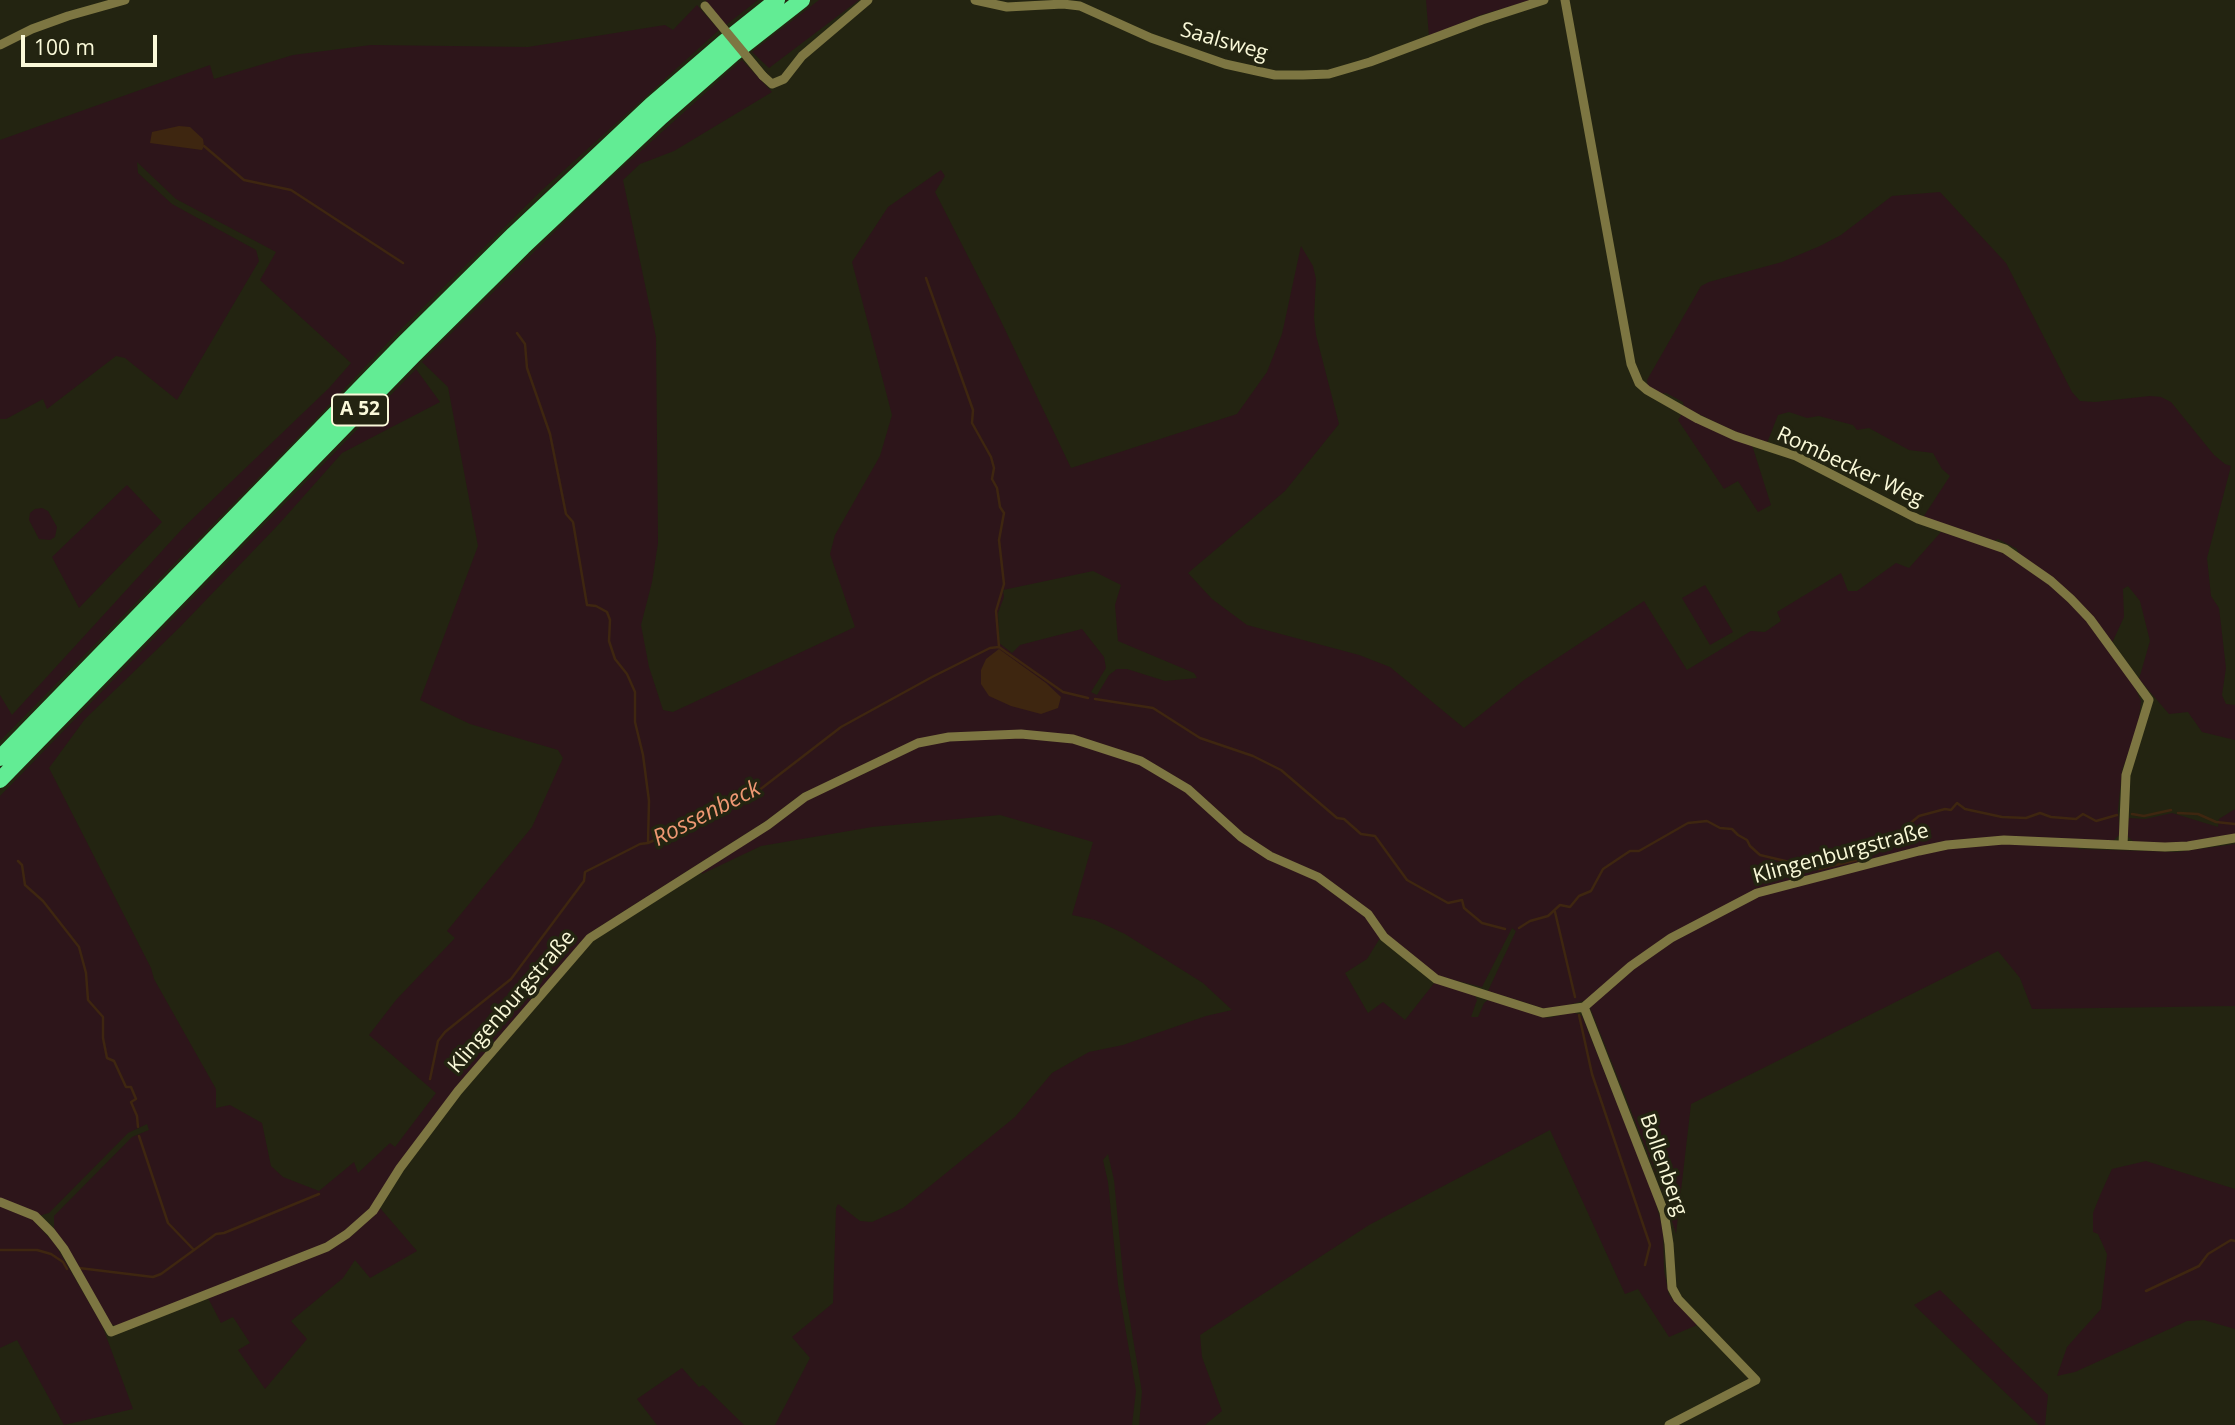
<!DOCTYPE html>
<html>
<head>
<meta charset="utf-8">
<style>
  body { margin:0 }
  #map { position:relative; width:2235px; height:1425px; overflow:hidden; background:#232411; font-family:"Open Sans",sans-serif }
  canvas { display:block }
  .scale { position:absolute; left:21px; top:35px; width:136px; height:32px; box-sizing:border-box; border:4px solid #faf9d9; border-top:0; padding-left:9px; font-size:21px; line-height:24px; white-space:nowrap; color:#faf9d9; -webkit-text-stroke:5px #232411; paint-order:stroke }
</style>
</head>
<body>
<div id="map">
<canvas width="2235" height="1425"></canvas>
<div class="scale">100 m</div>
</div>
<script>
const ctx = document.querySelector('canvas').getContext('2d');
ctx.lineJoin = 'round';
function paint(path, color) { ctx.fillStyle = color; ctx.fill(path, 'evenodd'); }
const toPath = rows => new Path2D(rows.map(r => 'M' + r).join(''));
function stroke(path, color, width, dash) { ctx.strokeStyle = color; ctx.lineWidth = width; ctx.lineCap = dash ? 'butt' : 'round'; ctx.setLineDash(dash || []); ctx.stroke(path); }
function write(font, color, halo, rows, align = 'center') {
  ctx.font = font + ' "Open Sans",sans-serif'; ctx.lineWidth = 7; ctx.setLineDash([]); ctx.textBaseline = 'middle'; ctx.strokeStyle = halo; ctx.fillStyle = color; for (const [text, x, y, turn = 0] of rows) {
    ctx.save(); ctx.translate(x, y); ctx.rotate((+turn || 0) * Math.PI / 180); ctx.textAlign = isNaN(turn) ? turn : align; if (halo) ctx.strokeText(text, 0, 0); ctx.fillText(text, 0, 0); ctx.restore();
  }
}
const green = toPath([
  [705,0,758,0,726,25],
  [819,0,859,0,769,68,752,52],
  [1426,0,1531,0,1481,15,1429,36],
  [697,5,719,30,541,191,395,335,311,424,0,741,0,695,12,715,183,528,329,388,351,363,260,280,276,252,176,199,137,162,138,173,172,204,256,250,259,261,177,400,125,358,116,356,47,409,43,399,6,419,0,419,0,140,210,65,214,79,293,55,371,45,528,47,665,25,673,30],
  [742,60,772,92,674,151,640,164,623,180,656,337,658,543,652,582,641,625,649,667,663,710,673,712,855,627,830,554,835,535,880,456,892,415,852,262,888,207,941,170,945,176,935,192,999,317,1071,468,1237,414,1267,372,1282,334,1301,246,1313,266,1316,279,1314,318,1316,335,1339,424,1285,491,1188,573,1212,599,1247,625,1359,655,1390,667,1464,728,1524,680,1644,601,1687,670,1751,631,1765,632,1781,621,1777,612,1841,573,1848,591,1857,591,1896,563,1909,568,1941,532,1991,547,2026,565,2050,583,2087,621,2134,685,2141,701,2138,727,2122,770,2118,810,2120,834,2113,841,2082,840,2078,849,2177,852,2235,844,2235,1006,2032,1009,2020,978,1998,951,1691,1104,1676,1234,1662,1189,1587,1000,1549,1010,1488,991,1516,931,1512,928,1482,987,1438,976,1385,934,1372,914,1315,880,1367,918,1380,938,1367,959,1345,973,1368,1013,1383,1002,1405,1020,1435,982,1474,993,1477,1000,1471,1017,1478,1017,1484,1003,1489,999,1548,1018,1573,1012,1582,1016,1653,1193,1663,1229,1664,1270,1669,1295,1697,1325,1669,1337,1638,1289,1625,1294,1550,1130,1369,1225,1200,1335,1202,1357,1222,1411,1205,1425,1139,1425,1142,1392,1124,1285,1114,1180,1108,1154,1103,1160,1108,1182,1118,1285,1136,1391,1132,1425,775,1425,810,1358,792,1337,833,1303,836,1208,838,1204,860,1221,872,1222,903,1208,1015,1117,1052,1073,1089,1052,1123,1045,1206,1016,1232,1010,1203,983,1125,934,1095,920,1072,915,1093,842,1000,815,872,827,761,846,702,874,701,870,807,800,874,769,869,764,803,793,766,821,588,934,456,1087,370,1209,352,1227,327,1243,118,1327,109,1323,54,1228,54,1216,132,1137,149,1130,147,1124,128,1133,49,1213,31,1218,55,1244,102,1325,133,1409,64,1425,17,1340,0,1348,0,796,416,369,440,402,342,453,279,524,179,628,85,719,49,768,151,968,154,979,216,1089,216,1108,230,1105,262,1123,271,1166,283,1177,319,1191,354,1162,358,1173,390,1143,395,1147,436,1093,369,1035,396,1000,455,938,447,931,532,827,563,758,558,750,470,724,420,700,478,546,448,387,422,362,593,194],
  [1093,571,1121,585,1115,605,1118,641,1194,673,1197,678,1165,681,1127,669,1117,669,1109,675,1097,695,1091,692,1106,668,1104,657,1082,629,1020,645,1012,653,999,643,998,613,1004,597,1003,590],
  [1940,192,2006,263,2072,392,2080,401,2095,402,2150,396,2161,397,2171,402,2214,455,2225,464,2231,466,2207,558,2211,596,2219,608,2226,668,2222,695,2226,704,2235,705,2235,740,2202,732,2188,712,2169,714,2139,679,2150,641,2140,601,2128,586,2123,589,2124,617,2112,643,2019,554,2017,549,1998,539,1994,541,1922,519,1950,476,1942,469,1933,453,1909,450,1869,428,1857,430,1853,425,1819,416,1807,418,1789,412,1778,415,1767,443,1736,432,1684,407,1683,402,1666,393,1660,394,1648,386,1647,380,1701,286,1709,282,1782,262,1820,246,1841,235,1892,196],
  [1682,414,1752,445,1771,505,1758,512,1738,481,1724,489,1678,420],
  [127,485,162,522,79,608,52,557],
  [42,508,48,511,57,527,55,537,50,540,39,539,29,520,30,513,35,509],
  [1705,585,1733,632,1710,645,1682,598],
  [2235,809,2235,834,2176,844,2134,842,2126,835,2129,818,2145,819,2172,813,2218,827,2219,819],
  [2146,1161,2235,1189,2235,1329,2204,1320,2187,1321,2075,1372,2057,1376,2067,1347,2101,1309,2107,1254,2098,1234,2093,1232,2093,1213,2101,1193,2112,1169],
  [380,1208,417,1251,370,1278,355,1260,343,1278,291,1321,307,1339,265,1389,238,1350,250,1343,233,1317,221,1323,208,1298,329,1250,354,1234],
  [1940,1290,2048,1395,2045,1425,2039,1425,1914,1305],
  [682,1368,699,1387,703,1385,744,1425,657,1425,637,1399]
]);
const water = toPath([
  [179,126,190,127,203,139,204,146,202,150,150,143,152,132],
  [999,649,1046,683,1061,697,1058,708,1041,714,1011,706,989,696,981,684,981,670,986,659]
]);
const stream = toPath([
  [204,146,244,180,291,190,403,263],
  [926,278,973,410,972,423,991,457,994,468,992,479,997,488,1000,507,1004,513,999,540,1004,584,996,611,999,647],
  [517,333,525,344,527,368,550,434,566,514,573,522,587,605,596,606,607,612,610,620,609,641,615,659,627,674,635,692,635,722,643,755,649,801,648,843],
  [1095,699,1153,708,1200,738,1253,756,1281,770,1337,818,1344,819,1361,834,1375,836,1407,880,1448,903,1462,900,1464,908,1482,923,1505,929],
  [2178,813,2198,814,2216,822,2235,824],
  [2132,814,2144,816,2171,810],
  [18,861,22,865,25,885,43,901,79,947,86,973,88,1000,103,1017,103,1038,107,1058,114,1061,126,1087,131,1087,136,1099,131,1102,137,1116,138,1127],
  [1555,912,1575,997],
  [1519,928,1530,921,1548,916,1560,905,1570,907,1579,896,1591,891,1603,869,1630,851,1639,851,1688,823,1707,821,1720,828,1732,829,1738,835,1747,840,1750,846,1760,855,1819,869,1857,860,1866,852,1881,847,1919,816,1945,809,1951,810,1957,803,1965,809,2002,817,2026,818,2040,813,2051,817,2076,819,2083,814,2096,821,2117,815],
  [1579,1015,1592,1074,1650,1245,1645,1265],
  [430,1079,438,1041,445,1032,511,979,584,881,585,872,640,844,648,843,749,798,841,727,932,677,990,648,999,647,1063,692,1088,698],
  [139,1136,168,1223,194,1250],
  [0,1250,37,1250,51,1254,63,1262,67,1269],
  [79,1268,153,1277,161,1274,216,1234,224,1233,319,1194],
  [2146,1291,2199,1266,2208,1254,2231,1240,2235,1241]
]);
const minor = toPath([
  [975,0,1007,7,1063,4,1080,6,1151,38,1225,64,1275,75,1303,75,1329,74,1370,62,1482,20,1544,0],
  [1565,0,1631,364,1639,383,1647,390,1698,419,1735,436,1796,456,1918,519,2005,549,2051,581,2071,599,2090,619,2149,700,2126,775,2123,845],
  [0,45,32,29,68,16,125,0],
  [763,76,772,84,784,79,802,56,868,0],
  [1584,1007,1664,1212,1669,1244,1672,1288,1678,1299,1756,1380,1669,1425],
  [0,1202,35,1216,51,1232,64,1249,111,1332,327,1247,347,1234,373,1211,400,1168,458,1091,590,938,768,825,805,797,918,743,949,737,1021,734,1073,739,1141,761,1188,789,1241,837,1270,856,1318,877,1368,914,1384,937,1436,979,1543,1013,1584,1007,1631,966,1671,938,1757,893,1919,851,1947,845,2004,840,2165,847,2188,846,2235,838]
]);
const motorway = toPath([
  [0,758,404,343,514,234,651,105,723,43,777,0],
  [0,780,413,356,523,247,661,117,733,54,802,0]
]);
const minorBridge = toPath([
  [705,6,763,76]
]);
const shields = [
  [360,410,56]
];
const shieldNames = [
  ["A 52",360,410]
];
const streetNames = [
  ["Saalsweg",1224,42,16],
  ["Rombecker Weg",1850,467,25],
  ["Klingenburgstraße",1841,854,-15],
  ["Klingenburgstraße",512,1002,-49],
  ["Bollenberg",1663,1165,71]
];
const waterNames = [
  ["Rossenbeck",707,814,-27]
];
paint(green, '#2d151a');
paint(water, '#3e2610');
stroke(stream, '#3e2610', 2.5);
stroke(minor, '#7d7642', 9);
stroke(motorway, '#62ec94', 16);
stroke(minorBridge, '#7d7642', 9);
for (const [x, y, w] of shields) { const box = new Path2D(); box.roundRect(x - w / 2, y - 15.5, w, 31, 5); ctx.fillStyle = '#232411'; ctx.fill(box); stroke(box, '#faf9d9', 2); }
write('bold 19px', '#faf9d9', null, shieldNames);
write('21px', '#faf9d9', '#232411', streetNames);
write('italic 23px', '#ee9873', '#232411', waterNames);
</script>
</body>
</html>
